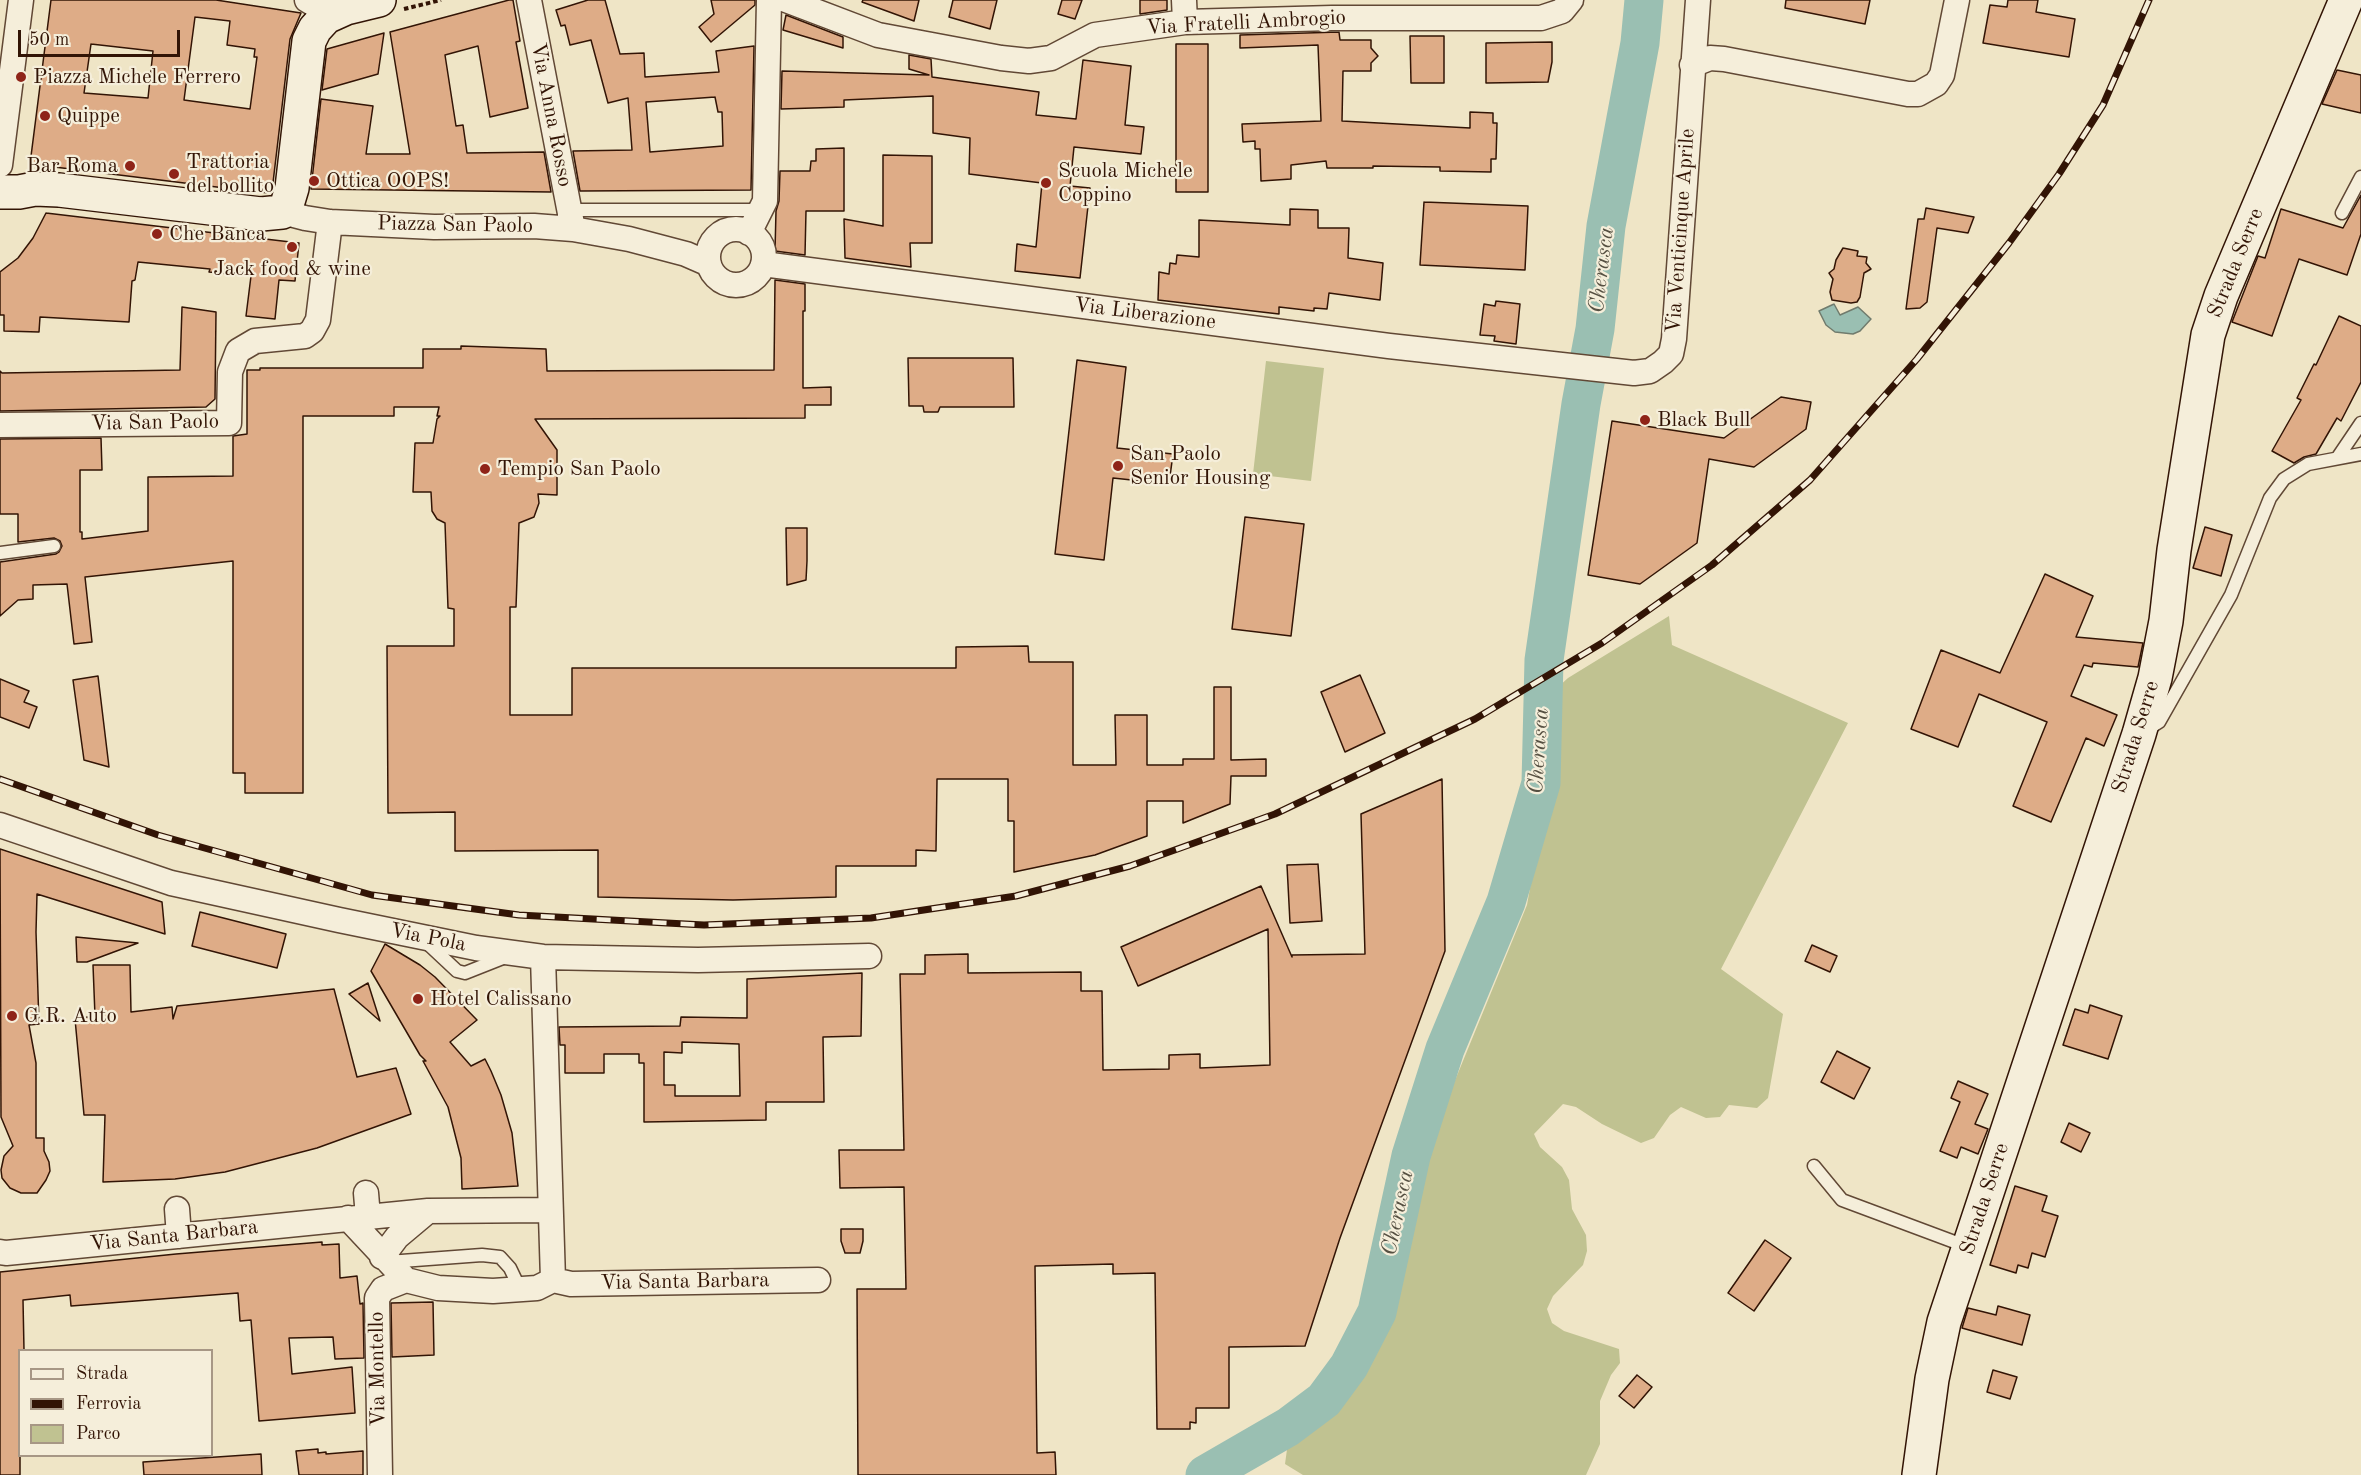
<!DOCTYPE html>
<html>
<head>
<meta charset="utf-8">
<style>
  body { margin:0 }
  #map { position:relative; width:2361px; height:1475px; overflow:hidden; background:#efe5c6; font-family:"Old Standard TT",serif }
  canvas { display:block }
  .legend { position:absolute; left:18px; top:1349px; width:195px; height:108px; box-sizing:border-box; background:#f5eeda; border:2px solid #a79785; margin:0; padding:8px 10px; list-style:none; font-size:18px; color:#321405 }
  .legend li { display:flex; align-items:center; gap:12px; height:30px }
  .legend b { width:30px; border:2px solid #a79785 }
  .scale { position:absolute; left:18px; top:30px; width:162px; height:27px; box-sizing:border-box; border:3px solid #321405; border-top:0; padding-left:8px; font-size:18px; line-height:21px; white-space:nowrap; color:#321405; -webkit-text-stroke:4px #f5eeda; paint-order:stroke }
</style>
</head>
<body>
<div id="map">
<canvas width="2361" height="1475"></canvas>
<ul class="legend">
<li><b style="height:8px;background:#f5eeda"></b>Strada</li>
<li><b style="height:8px;background:#321405"></b>Ferrovia</li>
<li><b style="height:16px;background:#c0c291"></b>Parco</li>
</ul>
<div class="scale">50 m</div>
</div>
<script>
const ctx = document.querySelector('canvas').getContext('2d');
ctx.lineJoin = 'round';
function paint(path, color) { ctx.fillStyle = color; ctx.fill(path, 'evenodd'); }
const toPath = rows => new Path2D(rows.map(r => 'M' + r).join(''));
function stroke(path, color, width, dash) { ctx.strokeStyle = color; ctx.lineWidth = width; ctx.lineCap = dash ? 'butt' : 'round'; ctx.setLineDash(dash || []); ctx.stroke(path); }
function write(font, color, halo, rows, align = 'center') {
  ctx.font = font + ' "Old Standard TT",serif'; ctx.lineWidth = 4.5; ctx.setLineDash([]); ctx.textBaseline = 'middle'; ctx.strokeStyle = halo; ctx.fillStyle = color; for (const [text, x, y, turn = 0] of rows) {
    ctx.save(); ctx.translate(x, y); ctx.rotate((+turn || 0) * Math.PI / 180); ctx.textAlign = isNaN(turn) ? turn : align; if (halo) ctx.strokeText(text, 0, 0); ctx.fillText(text, 0, 0); ctx.restore();
  }
}
const green = toPath([
  [1266,361,1324,368,1311,481,1253,474],
  [1669,616,1672,645,1848,723,1721,969,1783,1014,1768,1098,1757,1108,1729,1105,1720,1117,1706,1118,1681,1107,1670,1115,1654,1138,1641,1143,1602,1124,1576,1107,1563,1104,1534,1134,1540,1147,1562,1167,1569,1180,1572,1209,1586,1235,1587,1251,1583,1265,1553,1296,1547,1309,1552,1323,1564,1331,1619,1349,1620,1363,1611,1375,1600,1401,1600,1444,1586,1475,1303,1475,1285,1464,1289,1435,1322,1412,1352,1372,1374,1333,1390,1296,1410,1195,1426,1151,1527,905,1537,849,1557,688,1568,678]
]);
const water = toPath([
  [1834,304,1840,315,1858,307,1871,319,1860,331,1853,334,1835,332,1826,325,1819,311,1834,304]
]);
const river = toPath([
  [1205,1475,1288,1427,1324,1400,1349,1366,1377,1312,1411,1156,1445,1049,1506,902,1541,783,1544,660,1581,404,1595,329,1606,226,1640,43,1644,0]
]);
const building = toPath([
  [51,0,216,0,301,13,290,39,272,191,269,193,233,189,30,164,51,0],
  [195,17,230,21,227,45,255,49,254,57,257,57,250,109,184,100,195,17],
  [91,44,153,51,148,98,84,93,91,44],
  [509,0,513,0,520,41,516,42,528,108,490,117,478,46,445,55,456,126,463,125,467,153,544,152,551,192,311,189,321,99,373,106,366,154,410,154,390,32,509,0],
  [588,0,605,0,620,54,644,53,645,77,719,72,716,51,754,46,751,190,580,191,573,151,632,150,628,98,608,103,591,40,570,45,565,25,561,26,556,10,588,0],
  [715,97,718,112,722,112,723,146,650,152,646,102,715,97],
  [711,0,755,0,755,5,711,42,699,27,714,14,711,0],
  [863,0,919,0,914,21,862,2,863,0],
  [953,0,997,0,990,29,949,17,953,0],
  [1062,0,1082,0,1075,19,1058,14,1062,0],
  [1140,0,1167,0,1167,10,1140,14,1140,0],
  [1786,0,1870,0,1865,24,1785,8,1786,0],
  [2008,0,2038,0,2036,12,2075,19,2069,57,1983,43,1990,5,2007,7,2008,0],
  [786,15,843,37,843,48,783,30,786,15],
  [1339,32,1340,40,1371,40,1371,48,1378,56,1371,63,1371,71,1343,71,1342,121,1470,128,1470,112,1493,113,1493,123,1497,123,1496,159,1491,159,1491,172,1440,171,1440,167,1373,166,1373,168,1327,168,1326,161,1291,165,1291,179,1261,181,1260,149,1255,149,1255,141,1243,142,1242,124,1321,121,1318,45,1240,48,1240,35,1339,32],
  [384,33,378,74,322,90,327,49,384,33],
  [1410,36,1444,36,1444,83,1411,83,1410,36],
  [1552,42,1552,62,1548,82,1486,83,1486,43,1552,42],
  [1176,44,1208,44,1208,192,1176,192,1176,44],
  [909,55,931,59,932,77,1039,92,1036,115,1076,119,1083,60,1131,66,1125,125,1144,127,1141,154,1074,147,1070,186,1090,188,1080,278,1015,271,1017,244,1036,247,1042,183,969,174,970,138,933,133,933,96,844,100,844,107,781,109,782,71,929,75,909,69,909,55],
  [2337,70,2361,75,2361,113,2322,104,2337,70],
  [844,148,844,211,806,211,805,255,775,251,776,211,779,201,780,171,810,171,811,161,816,161,816,149,844,148],
  [883,155,932,156,932,243,910,243,911,267,845,258,844,219,883,226,883,155],
  [2361,195,2361,234,2347,275,2299,259,2272,336,2232,322,2258,256,2265,258,2281,209,2343,228,2361,195],
  [1424,202,1528,206,1525,270,1420,265,1424,202],
  [1926,208,1974,217,1968,233,1937,228,1927,302,1920,308,1906,309,1918,219,1924,219,1926,208],
  [1290,209,1318,210,1318,228,1349,228,1348,258,1383,263,1380,300,1329,293,1327,309,1314,308,1314,311,1279,307,1279,314,1158,300,1159,272,1169,274,1170,263,1176,264,1177,255,1199,257,1199,220,1290,225,1290,209],
  [46,213,299,243,295,281,279,280,275,319,246,316,251,276,209,272,210,269,138,262,135,280,132,281,129,322,40,317,39,332,4,331,4,315,0,315,0,272,18,258,33,238,46,213],
  [1843,248,1858,251,1857,256,1867,257,1866,263,1871,269,1864,273,1860,297,1857,302,1851,303,1832,300,1830,292,1833,279,1829,273,1834,269,1836,260,1843,248],
  [775,280,805,284,805,311,803,311,803,388,831,387,831,405,805,405,805,418,535,419,557,450,557,495,538,494,539,503,534,517,519,523,516,607,510,607,510,715,572,715,572,668,956,668,956,647,1028,646,1029,662,1073,662,1073,765,1116,765,1115,715,1147,715,1147,765,1183,765,1183,759,1214,759,1214,687,1231,687,1231,760,1266,759,1266,776,1231,776,1230,804,1183,823,1183,801,1147,801,1147,836,1095,855,1014,872,1014,821,1008,821,1008,779,937,779,936,851,916,850,916,866,836,866,836,897,733,900,598,897,598,850,455,851,455,812,388,813,387,646,454,646,454,609,448,608,445,523,437,519,432,511,431,492,413,492,415,443,433,443,437,419,440,416,437,416,439,407,394,407,394,416,303,416,303,793,245,793,245,773,233,773,233,561,85,577,92,642,74,644,67,584,33,585,33,599,18,600,0,616,0,562,56,554,59,552,62,546,60,541,54,538,18,542,18,514,0,514,0,439,101,438,102,470,80,470,80,532,82,532,82,539,148,531,148,477,233,476,233,436,247,434,247,370,260,370,260,368,423,368,423,349,461,349,461,346,546,349,547,371,774,370,775,280],
  [1496,301,1520,304,1516,344,1494,341,1495,336,1480,335,1484,304,1495,306,1496,301],
  [182,307,216,312,215,399,206,407,0,411,0,371,2,373,180,370,182,307],
  [2339,316,2361,326,2361,382,2341,421,2337,418,2316,454,2304,457,2294,463,2272,451,2301,400,2297,398,2314,364,2316,365,2339,316],
  [908,358,1013,358,1014,407,940,407,938,412,924,412,923,406,909,406,908,358],
  [1077,360,1126,367,1117,448,1173,454,1169,484,1113,478,1104,560,1055,554,1077,360],
  [1781,397,1811,402,1806,429,1754,467,1709,459,1697,543,1640,584,1588,575,1612,421,1724,438,1781,397],
  [1245,517,1304,524,1291,636,1232,629,1245,517],
  [2205,527,2232,535,2221,576,2193,568,2205,527],
  [786,528,807,528,807,561,806,580,787,585,786,528],
  [2045,574,2093,596,2076,637,2143,643,2138,667,2093,663,2092,667,2084,665,2071,696,2117,715,2104,746,2086,738,2051,822,2013,806,2047,722,1979,694,1958,747,1911,729,1941,650,2000,673,2045,574],
  [1360,675,1385,733,1345,752,1321,692,1360,675],
  [98,676,109,767,84,760,73,680,98,676],
  [0,679,29,691,24,702,37,707,29,728,0,717,0,679],
  [1442,779,1445,951,1340,1238,1305,1346,1229,1347,1229,1408,1196,1408,1196,1423,1190,1422,1190,1429,1157,1429,1155,1273,1113,1274,1113,1264,1035,1266,1037,1453,1055,1452,1056,1475,858,1475,857,1289,906,1289,904,1187,840,1188,839,1150,904,1150,900,974,925,974,925,955,968,954,968,973,1081,972,1081,991,1102,991,1103,1070,1169,1069,1169,1055,1200,1054,1200,1068,1270,1065,1268,929,1138,986,1121,947,1261,886,1292,957,1292,955,1365,954,1361,814,1442,779],
  [0,849,162,902,165,934,37,894,36,932,39,1024,29,1025,36,1063,36,1138,44,1138,44,1151,49,1162,50,1171,46,1180,37,1193,21,1193,10,1188,2,1178,1,1170,4,1156,13,1146,1,1117,0,849],
  [1318,864,1322,921,1290,923,1287,865,1318,864],
  [200,912,286,934,277,968,192,946,200,912],
  [76,937,138,943,87,962,77,962,76,937],
  [385,944,420,965,435,977,477,1020,450,1042,471,1066,485,1059,491,1071,501,1095,512,1133,518,1186,462,1189,461,1158,448,1107,423,1061,426,1061,420,1055,371,971,385,944],
  [1812,945,1837,956,1830,972,1805,961,1812,945],
  [93,965,130,965,131,1012,172,1007,173,1019,177,1006,334,989,357,1077,396,1068,411,1114,317,1148,225,1172,175,1179,103,1182,105,1115,84,1115,75,1019,95,1016,93,965],
  [862,973,861,1036,823,1037,824,1102,766,1102,766,1120,644,1122,644,1063,639,1063,639,1054,604,1054,604,1073,565,1073,565,1045,560,1045,559,1027,680,1026,681,1017,747,1018,747,979,862,973],
  [682,1042,739,1044,740,1096,675,1096,675,1085,664,1085,664,1052,682,1053,682,1042],
  [368,983,380,1021,349,994,368,983],
  [2090,1005,2122,1016,2108,1059,2063,1045,2075,1009,2088,1013,2090,1005],
  [1837,1051,1870,1068,1854,1099,1821,1082,1837,1051],
  [1958,1081,1988,1094,1975,1124,1988,1129,1978,1154,1961,1147,1957,1158,1940,1151,1960,1102,1951,1098,1958,1081],
  [2069,1123,2090,1133,2081,1152,2061,1142,2069,1123],
  [2015,1186,2047,1196,2042,1211,2058,1216,2045,1257,2032,1253,2028,1268,2018,1265,2016,1273,1990,1265,2015,1186],
  [841,1229,863,1229,863,1241,860,1253,845,1253,841,1241,841,1229],
  [1765,1240,1791,1258,1754,1311,1728,1293,1765,1240],
  [322,1242,322,1245,339,1244,340,1278,357,1276,360,1304,363,1303,364,1358,335,1359,333,1337,289,1338,292,1374,352,1367,355,1413,259,1421,251,1320,240,1321,238,1293,71,1306,70,1295,23,1300,24,1350,20,1350,20,1475,0,1475,0,1272,176,1254,322,1242],
  [433,1302,434,1355,392,1357,391,1303,433,1302],
  [1998,1306,2030,1315,2022,1345,1962,1328,1968,1308,1996,1315,1998,1306],
  [1993,1370,2017,1377,2010,1399,1987,1392,1993,1370],
  [1637,1375,1652,1387,1634,1408,1619,1396,1637,1375],
  [318,1449,318,1453,326,1452,326,1454,363,1451,363,1475,299,1475,296,1451,318,1449],
  [261,1454,262,1475,144,1475,143,1462,261,1454]
]);
const path = toPath([
  [404,9,441,0]
]);
const lane = toPath([
  [569,210,751,210,756,218],
  [2342,213,2361,177],
  [2338,457,2361,423],
  [0,553,54,546],
  [2148,729,2159,722,2231,595,2270,498,2284,479,2308,464,2361,454],
  [426,942,457,971,465,973,508,956],
  [1814,1166,1842,1200,1968,1247],
  [388,1262,482,1255,500,1257,510,1268,520,1289]
]);
const street = toPath([
  [307,0,317,6,326,17],
  [529,0,573,229],
  [786,0,878,35,1001,58,1029,61,1051,58,1095,35,1185,22,1332,18,1541,18,1562,11,1571,0],
  [1184,0,1185,22],
  [1692,65,1710,58,1724,59,1908,94,1918,94,1936,84,1942,75,1957,0],
  [0,165,21,0],
  [282,212,305,218,330,222,434,227,534,226,573,229,629,239,686,254,709,264],
  '708 257a28 28 0 1 1 56 0a28 28 0 1 1-56 0Z',
  [749,233,765,201,769,0],
  [763,264,1389,346,1634,373,1650,371,1663,362,1671,354,1674,339,1698,0],
  [0,425,229,423,230,372,238,351,255,341,305,336,312,331,318,320,330,222],
  [0,825,171,883,339,920,476,948,543,957,698,960,869,956],
  [543,957,553,1280],
  [366,1193,368,1217],
  [177,1209,179,1236],
  [348,1218,406,1280,438,1288,493,1291,537,1288,553,1280,571,1284,818,1280],
  [0,1252,6,1253,428,1211,549,1210],
  [382,1257,397,1237,428,1211],
  [380,1475,377,1298,383,1289,406,1280]
]);
const secondary = toPath([
  [0,192,19,192,35,189,59,190,261,214,282,212,286,208,292,188,309,41,315,29,326,17,346,8,379,0],
  [1919,1475,1932,1379,1944,1322,2139,734,2155,678,2166,621,2174,550,2208,335,2221,296,2346,0]
]);
const rail = toPath([
  [0,779,158,835,372,895,519,915,704,925,871,918,1016,896,1130,866,1275,814,1475,719,1602,643,1712,565,1810,480,1917,359,2009,243,2059,174,2103,105,2149,0]
]);
const markers = [
  [21,77,6,"#8f2418"],
  [45,116,6,"#8f2418"],
  [130,166,6,"#8f2418"],
  [174,174,6,"#8f2418"],
  [314,181,6,"#8f2418"],
  [1046,183,6,"#8f2418"],
  [157,234,6,"#8f2418"],
  [292,247,6,"#8f2418"],
  [1645,420,6,"#8f2418"],
  [1118,466,6,"#8f2418"],
  [485,469,6,"#8f2418"],
  [418,999,6,"#8f2418"],
  [12,1016,6,"#8f2418"]
];
const streetNames = [
  ["Via Fratelli Ambrogio",1246,23,-3],
  ["Via Anna Rosso",551,115,79],
  ["Piazza San Paolo",455,225,1],
  ["Via Venticinque Aprile",1681,231,-86],
  ["Strada Serre",2236,263,-68],
  ["Via Liberazione",1145,314,7],
  ["Via San Paolo",155,423,-1],
  ["Strada Serre",2136,737,-73],
  ["Via Pola",428,938,11],
  ["Strada Serre",1985,1199,-72],
  ["Via Santa Barbara",174,1236,-6],
  ["Via Santa Barbara",685,1282,-1],
  ["Via Montello",378,1369,-91]
];
const poiNames = [
  ["Piazza Michele Ferrero",33,77],
  ["Quippe",57,116],
  ["Trattoria",186,162],
  ["del bollito",186,186],
  ["Bar Roma",118,166,"right"],
  ["Scuola Michele",1058,171],
  ["Coppino",1058,195],
  ["Ottica OOPS!",326,181],
  ["Che Banca",169,234],
  ["Jack food & wine",292,269,"center"],
  ["Black Bull",1657,420],
  ["San Paolo",1130,454],
  ["Senior Housing",1130,478],
  ["Tempio San Paolo",497,469],
  ["Hotel Calissano",430,999],
  ["G.R. Auto",24,1016]
];
const waterNames = [
  ["Cherasca",1602,270,-83],
  ["Cherasca",1539,751,-86],
  ["Cherasca",1398,1213,-78]
];
paint(green, '#c0c291');
paint(water, '#9abfb2');
stroke(water, '#707b6d', 1.5);
stroke(river, '#9abfb2', 39);
paint(building, '#deac87');
stroke(building, '#321405', 1.5);
stroke(lane, '#614835', 15);
stroke(street, '#614835', 27);
stroke(secondary, '#321405', 36);
stroke(path, '#321405', 4, [4.5, 3]);
stroke(lane, '#f5eeda', 12);
stroke(street, '#f5eeda', 24);
stroke(secondary, '#f5eeda', 33);
stroke(rail, '#321405', 7);
stroke(rail, '#f5eeda', 4.5, [14]);
for (const [x, y, r, color] of markers) { const dot = new Path2D(); dot.arc(x, y, r, 0, 2 * Math.PI); ctx.fillStyle = color; ctx.fill(dot); stroke(dot, '#f5eeda', 2); }
write('21px', '#321405', '#f5eeda', streetNames);
write('21px', '#321405', '#f5eeda', poiNames, 'left');
write('italic 22px', '#565042', '#f5eeda', waterNames);
</script>
</body>
</html>
